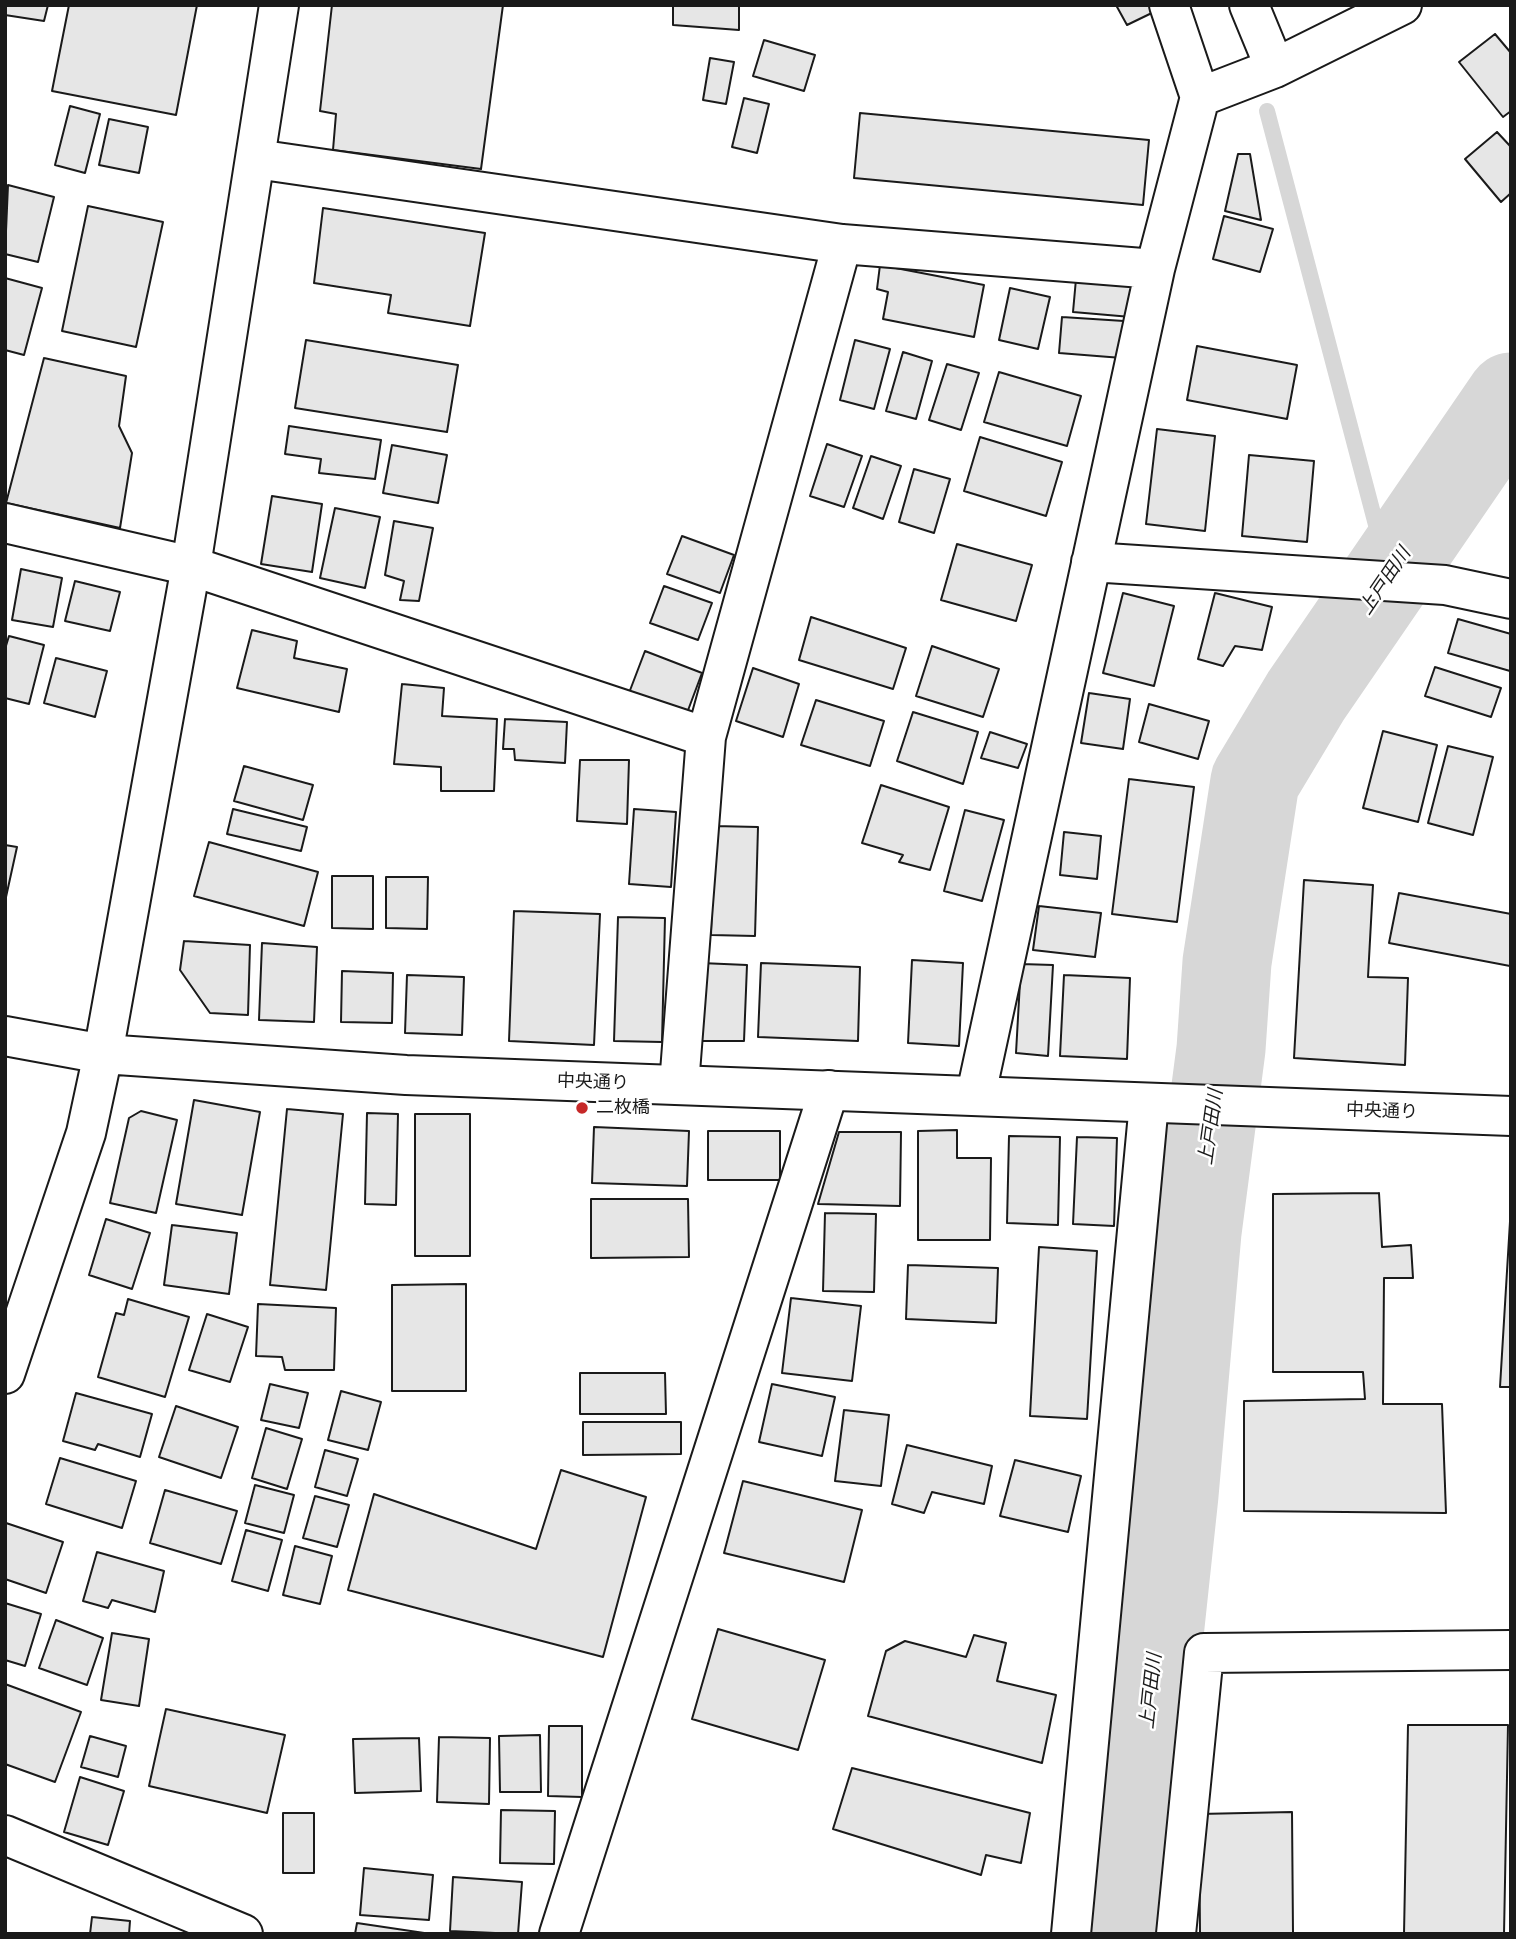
<!DOCTYPE html>
<html>
<head>
<meta charset="utf-8">
<style>
  body { margin:0 }
  #map { position:relative; width:1516px; height:1939px; overflow:hidden; background:#fff; font-family:Inter,sans-serif }
  canvas { display:block }
  .frame { position:absolute; inset:0; border:7px solid #1a1a1a; pointer-events:none }
</style>
</head>
<body>
<div id="map">
<canvas width="1516" height="1939"></canvas>
<div class="frame"></div>
</div>
<script>
const ctx = document.querySelector('canvas').getContext('2d');
ctx.lineJoin = 'round';
const toPath = rows => new Path2D(rows.map(r => 'M' + r).join(''));
function stroke(path, color, width, dash) { ctx.strokeStyle = color; ctx.lineWidth = width; ctx.lineCap = dash ? 'butt' : 'round'; ctx.setLineDash(dash || []); ctx.stroke(path); }
function paint(path, color) { ctx.fillStyle = color; ctx.fill(path, 'evenodd'); }
function write(font, color, halo, rows, align = 'center') {
  ctx.font = font + ' Inter,"Noto Sans JP",sans-serif'; ctx.lineWidth = 5; ctx.setLineDash([]); ctx.textBaseline = 'middle'; ctx.strokeStyle = halo; ctx.fillStyle = color; for (const [text, x, y, turn = 0] of rows) {
    ctx.save(); ctx.translate(x, y); ctx.rotate((+turn || 0) * Math.PI / 180); ctx.textAlign = isNaN(turn) ? turn : align; if (halo) ctx.strokeText(text, 0, 0); ctx.fillText(text, 0, 0); ctx.restore();
  }
}
const stream = toPath([
  [1267,111,1390,578]
]);
const river = toPath([
  [1127,1934,1174,1495,1197,1232,1221,1049,1227,962,1255,781,1306,696,1511,397]
]);
const building = toPath([
  [5,5,48,5,44,21,5,15,5,5],
  [69,5,197,5,176,115,52,91,69,5],
  [332,5,503,5,481,169,333,150,336,114,320,111,332,5],
  [673,5,739,5,739,30,673,25,673,5],
  [1116,5,1156,5,1158,10,1127,25,1116,5],
  [1495,34,1511,53,1511,111,1503,117,1459,62,1495,34],
  [764,40,815,55,804,91,753,76,764,40],
  [710,58,734,62,726,104,703,100,710,58],
  [744,98,769,104,757,153,732,147,744,98],
  [70,106,100,114,85,173,55,165,70,106],
  [860,113,1149,140,1143,205,854,178,860,113],
  [109,119,148,127,139,173,99,165,109,119],
  [1497,132,1511,147,1511,193,1501,202,1465,159,1497,132],
  [1238,154,1250,154,1261,220,1225,211,1238,154],
  [8,185,54,197,38,262,5,254,8,185],
  [88,206,163,222,136,347,62,331,88,206],
  [323,208,485,233,470,326,388,313,391,295,314,283,323,208],
  [1224,216,1273,229,1260,272,1213,259,1224,216],
  [880,265,984,285,974,337,883,319,888,292,877,289,880,265],
  [5,278,42,288,24,355,5,350,5,278],
  [1076,279,1134,284,1131,317,1073,312,1076,279],
  [1010,288,1050,297,1038,349,999,340,1010,288],
  [1062,317,1124,321,1122,358,1059,353,1062,317],
  [306,340,458,365,447,432,295,408,306,340],
  [855,340,890,349,874,409,840,400,855,340],
  [1197,346,1297,365,1287,419,1187,400,1197,346],
  [903,352,932,361,916,419,886,411,903,352],
  [44,358,126,376,119,426,132,453,120,528,6,503,44,358],
  [947,364,979,373,961,430,929,420,947,364],
  [999,372,1081,396,1067,446,984,422,999,372],
  [289,426,381,440,375,479,319,473,321,459,285,454,289,426],
  [1157,429,1215,436,1205,531,1146,524,1157,429],
  [980,437,1062,462,1046,516,964,491,980,437],
  [827,444,862,456,844,507,810,496,827,444],
  [392,445,447,455,438,503,383,493,392,445],
  [1249,455,1314,461,1307,542,1242,536,1249,455],
  [871,456,901,466,883,519,853,508,871,456],
  [914,469,950,479,934,533,899,522,914,469],
  [272,496,322,504,312,572,261,564,272,496],
  [335,508,380,517,365,588,320,578,335,508],
  [394,521,433,528,419,601,400,600,404,581,385,575,394,521],
  [682,536,734,555,720,593,667,574,682,536],
  [957,544,1032,565,1016,621,941,600,957,544],
  [21,569,62,578,53,627,12,620,21,569],
  [75,581,120,592,110,631,65,621,75,581],
  [664,586,712,603,698,640,650,623,664,586],
  [1123,593,1174,606,1154,686,1103,673,1123,593],
  [1215,593,1272,607,1262,650,1235,646,1223,666,1198,659,1215,593],
  [811,617,906,648,893,689,799,660,811,617],
  [1458,619,1511,634,1510,671,1448,653,1458,619],
  [252,630,297,641,294,658,347,669,339,712,237,688,252,630],
  [9,636,44,645,29,704,5,698,5,649,9,636],
  [932,646,999,669,983,717,916,696,932,646],
  [645,651,702,673,687,713,629,693,645,651],
  [56,658,107,671,95,717,44,703,56,658],
  [1435,667,1501,688,1491,717,1425,696,1435,667],
  [753,668,799,684,783,737,736,721,753,668],
  [402,684,444,688,442,716,497,719,494,791,441,791,441,767,394,764,402,684],
  [1089,693,1130,699,1123,749,1081,743,1089,693],
  [816,700,884,721,870,766,801,745,816,700],
  [1149,704,1209,721,1198,759,1139,742,1149,704],
  [913,712,978,732,963,784,897,761,913,712],
  [505,719,567,722,565,763,515,760,514,749,503,749,505,719],
  [1383,731,1437,745,1418,822,1363,808,1383,731],
  [990,732,1027,744,1018,768,981,758,990,732],
  [1448,746,1493,757,1473,835,1428,823,1448,746],
  [580,760,629,760,627,824,577,821,580,760],
  [244,766,313,785,303,820,234,801,244,766],
  [1129,779,1194,787,1177,922,1112,914,1129,779],
  [881,785,949,807,930,870,899,862,903,855,862,843,881,785],
  [233,809,307,827,301,851,227,834,233,809],
  [634,809,676,812,671,887,629,884,634,809],
  [965,810,1004,820,982,901,944,891,965,810],
  [714,826,758,827,755,936,711,935,714,826],
  [1064,832,1101,836,1097,879,1060,875,1064,832],
  [209,842,318,872,304,926,194,896,209,842],
  [5,845,17,847,6,897,5,897,5,845],
  [332,876,373,876,373,929,332,928,332,876],
  [386,877,428,877,427,929,386,928,386,877],
  [1304,880,1373,885,1368,977,1408,978,1405,1065,1294,1058,1304,880],
  [1399,893,1511,914,1510,966,1389,943,1399,893],
  [1039,906,1101,913,1095,957,1033,950,1039,906],
  [514,911,600,914,594,1045,509,1041,514,911],
  [618,917,665,918,662,1042,614,1041,618,917],
  [184,941,250,945,248,1015,210,1013,180,970,184,941],
  [262,943,317,947,314,1022,259,1020,262,943],
  [912,960,963,963,959,1046,908,1043,912,960],
  [701,963,747,965,744,1041,699,1041,701,963],
  [761,963,860,967,858,1041,758,1037,761,963],
  [1021,964,1053,965,1048,1056,1016,1053,1021,964],
  [342,971,393,973,392,1023,341,1022,342,971],
  [407,975,464,977,462,1035,405,1033,407,975],
  [1064,975,1130,978,1127,1059,1060,1056,1064,975],
  [194,1100,260,1112,242,1215,176,1204,194,1100],
  [287,1109,343,1114,326,1290,270,1285,287,1109],
  [141,1111,177,1120,156,1213,110,1203,129,1118,141,1111],
  [367,1113,398,1114,396,1205,365,1204,367,1113],
  [415,1114,470,1114,470,1256,415,1256,415,1114],
  [594,1127,689,1131,687,1186,592,1183,594,1127],
  [957,1130,957,1158,991,1158,990,1240,918,1240,918,1131,957,1130],
  [708,1131,780,1131,780,1180,708,1180,708,1131],
  [839,1132,901,1132,900,1206,818,1204,839,1132],
  [1009,1136,1060,1137,1058,1225,1007,1223,1009,1136],
  [1077,1137,1117,1138,1114,1226,1073,1224,1077,1137],
  [1379,1193,1382,1247,1411,1245,1413,1278,1384,1278,1383,1404,1442,1404,1446,1513,1244,1511,1244,1401,1365,1399,1363,1372,1273,1372,1273,1194,1379,1193],
  [591,1199,688,1199,689,1257,591,1258,591,1199],
  [1511,1205,1511,1387,1500,1387,1511,1205],
  [825,1213,876,1214,874,1292,823,1291,825,1213],
  [106,1219,150,1233,132,1289,89,1275,106,1219],
  [172,1225,237,1233,229,1294,164,1285,172,1225],
  [1039,1247,1097,1251,1087,1419,1030,1416,1039,1247],
  [908,1265,998,1268,996,1323,906,1319,908,1265],
  [466,1284,466,1391,392,1391,392,1285,466,1284],
  [791,1298,861,1306,852,1381,782,1373,791,1298],
  [128,1299,189,1317,165,1397,98,1377,116,1313,124,1315,128,1299],
  [258,1304,336,1308,334,1370,285,1370,282,1357,256,1356,258,1304],
  [207,1314,248,1327,230,1382,189,1370,207,1314],
  [580,1373,665,1373,666,1414,580,1414,580,1373],
  [270,1384,308,1393,299,1428,261,1420,270,1384],
  [772,1384,835,1397,822,1456,759,1442,772,1384],
  [341,1391,381,1402,368,1450,328,1440,341,1391],
  [76,1393,152,1414,140,1457,98,1444,95,1450,63,1441,76,1393],
  [176,1406,238,1427,221,1478,159,1457,176,1406],
  [844,1410,889,1415,881,1486,835,1481,844,1410],
  [583,1422,681,1422,681,1454,583,1455,583,1422],
  [266,1428,302,1439,287,1489,252,1478,266,1428],
  [907,1445,992,1466,984,1504,932,1492,924,1513,892,1504,907,1445],
  [325,1450,358,1459,347,1496,315,1487,325,1450],
  [60,1458,136,1481,122,1528,46,1504,60,1458],
  [1015,1460,1081,1476,1068,1532,1000,1516,1015,1460],
  [561,1470,646,1497,603,1657,348,1590,374,1494,536,1549,561,1470],
  [743,1481,862,1510,844,1582,724,1553,743,1481],
  [255,1485,294,1495,284,1533,245,1523,255,1485],
  [165,1490,237,1511,221,1564,150,1543,165,1490],
  [315,1496,349,1505,337,1547,303,1538,315,1496],
  [6,1523,63,1542,46,1593,5,1579,6,1523],
  [246,1530,282,1540,268,1591,232,1581,246,1530],
  [295,1546,332,1556,320,1604,283,1595,295,1546],
  [97,1552,164,1571,155,1612,112,1600,108,1608,83,1601,97,1552],
  [5,1603,41,1614,25,1666,5,1660,5,1603],
  [56,1620,103,1638,87,1685,39,1668,56,1620],
  [718,1629,825,1660,798,1750,692,1719,718,1629],
  [112,1633,149,1639,139,1706,101,1700,112,1633],
  [974,1635,1006,1643,997,1681,1056,1695,1042,1763,868,1716,886,1651,905,1641,966,1657,974,1635],
  [5,1684,81,1712,55,1782,5,1764,5,1684],
  [166,1709,285,1735,267,1813,149,1786,166,1709],
  [1408,1725,1508,1725,1504,1934,1404,1934,1408,1725],
  [549,1726,582,1726,582,1797,548,1796,549,1726],
  [540,1735,541,1792,500,1792,499,1736,540,1735],
  [90,1736,126,1746,118,1777,81,1767,90,1736],
  [439,1737,490,1738,489,1804,437,1802,439,1737],
  [419,1738,421,1791,355,1793,353,1739,419,1738],
  [852,1768,1030,1813,1021,1863,986,1855,981,1875,833,1829,852,1768],
  [80,1777,124,1791,108,1845,64,1832,80,1777],
  [501,1810,555,1811,554,1864,500,1863,501,1810],
  [1292,1812,1293,1934,1200,1934,1199,1814,1292,1812],
  [283,1813,314,1813,314,1873,283,1873,283,1813],
  [364,1868,433,1875,429,1920,360,1915,364,1868],
  [453,1877,522,1882,518,1934,450,1931,453,1877],
  [92,1917,130,1921,129,1934,90,1934,92,1917],
  [357,1923,431,1934,355,1934,357,1923]
]);
const minor = toPath([
  [1169,5,1200,97],
  [1249,5,1275,68],
  [256,159,842,244,1155,269],
  [5,523,191,566,706,737],
  [1091,562,1445,585,1511,599],
  [679,1085,706,737,842,244],
  [976,1094,1155,269,1200,97,1275,68,1402,5],
  [5,1835,243,1934],
  [559,1934,829,1090],
  [1071,1934,1149,1103],
  [1176,1934,1204,1653,1511,1650]
]);
const tertiary = toPath([
  [5,1036,103,1054,406,1075,1511,1116],
  [5,1374,86,1133,103,1054,191,566,279,5]
]);
const markers = [
  [582,1108,7,"#c62828"]
];
const streetNames = [
  ["中央通り",593,1082,2],
  ["中央通り",1382,1111,2]
];
const poiNames = [
  ["二枚橋",596,1108]
];
const waterNames = [
  ["上戸田川",1385,581,-56],
  ["上戸田川",1211,1127,-82],
  ["上戸田川",1151,1691,-84]
];
stroke(stream, '#d7d7d7', 16);
stroke(river, '#d7d7d7', 89);
paint(building, '#e6e6e6');
stroke(building, '#1a1a1a', 2);
stroke(minor, '#1a1a1a', 42);
stroke(tertiary, '#1a1a1a', 42);
stroke(minor, '#fff', 38);
stroke(tertiary, '#fff', 38);
for (const [x, y, r, color] of markers) { const dot = new Path2D(); dot.arc(x, y, r, 0, 2 * Math.PI); ctx.fillStyle = color; ctx.fill(dot); stroke(dot, '#fff', 2.5); }
write('18px', '#1a1a1a', '#fff', streetNames);
write('18px', '#1a1a1a', '#fff', poiNames, 'left');
write('italic 19px', '#1a1a1a', '#fff', waterNames);
</script>
</body>
</html>
